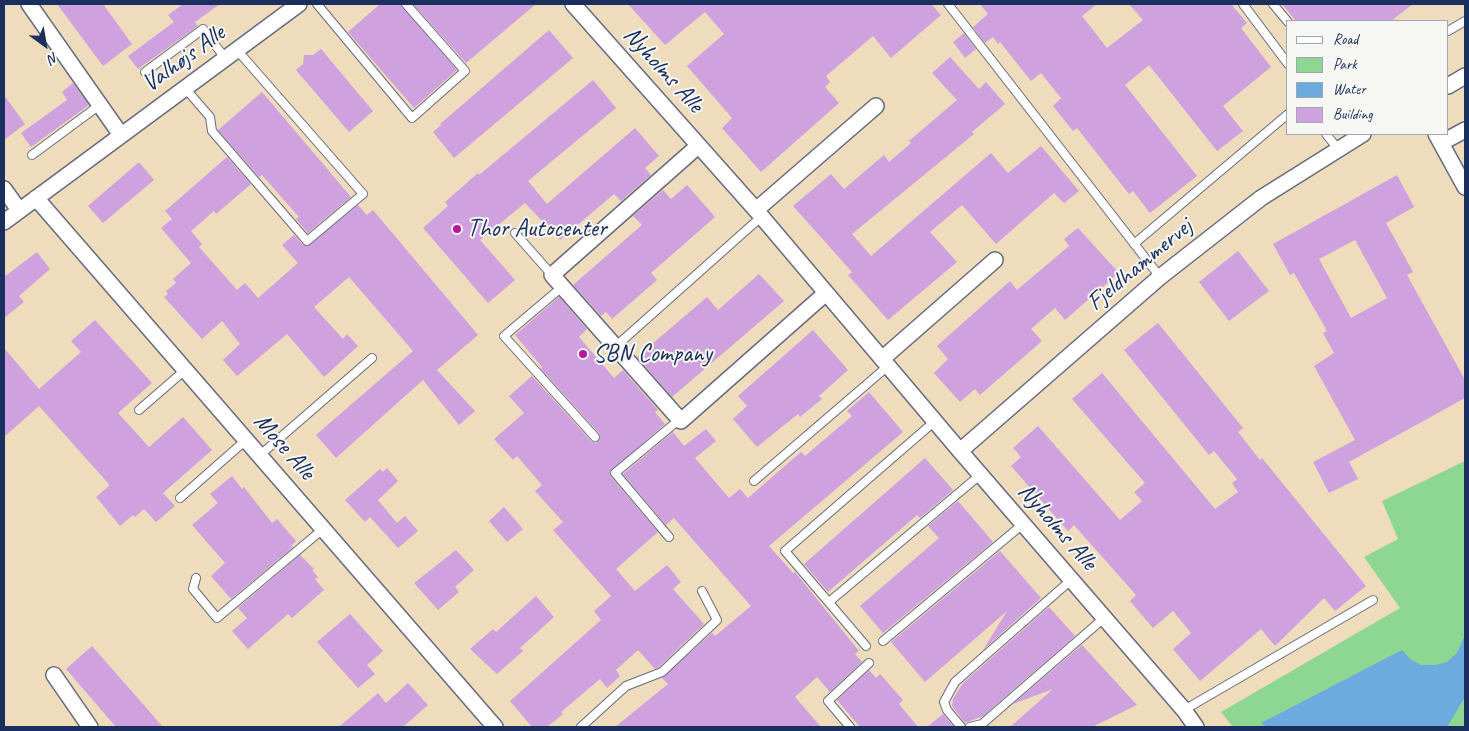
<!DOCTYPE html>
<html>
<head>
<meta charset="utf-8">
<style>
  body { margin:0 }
  #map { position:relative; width:1469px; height:731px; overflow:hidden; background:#efdcbc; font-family:Caveat,sans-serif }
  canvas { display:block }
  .frame { position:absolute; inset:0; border:5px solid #1b2f5e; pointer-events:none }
  .legend { position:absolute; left:1286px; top:20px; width:162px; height:115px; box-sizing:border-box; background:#f6f6f2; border:1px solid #9ea6b7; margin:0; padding:6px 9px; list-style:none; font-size:15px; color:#1b2f5e }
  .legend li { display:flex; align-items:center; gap:10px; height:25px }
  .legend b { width:25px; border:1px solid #9ea6b7 }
  .north { position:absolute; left:20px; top:20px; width:50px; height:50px; -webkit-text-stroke:4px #f6f6f2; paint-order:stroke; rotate:148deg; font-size:14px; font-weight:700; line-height:20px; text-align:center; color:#1b2f5e }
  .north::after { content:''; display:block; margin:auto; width:18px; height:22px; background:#1b2f5e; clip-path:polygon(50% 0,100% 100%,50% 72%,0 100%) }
</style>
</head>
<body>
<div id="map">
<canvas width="1469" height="731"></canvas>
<div class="frame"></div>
<ul class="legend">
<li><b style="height:6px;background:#fff"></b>Road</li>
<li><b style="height:14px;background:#8ed792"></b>Park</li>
<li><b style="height:14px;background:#6dabdf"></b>Water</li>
<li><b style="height:14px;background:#cfa1de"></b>Building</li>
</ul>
<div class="north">N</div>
</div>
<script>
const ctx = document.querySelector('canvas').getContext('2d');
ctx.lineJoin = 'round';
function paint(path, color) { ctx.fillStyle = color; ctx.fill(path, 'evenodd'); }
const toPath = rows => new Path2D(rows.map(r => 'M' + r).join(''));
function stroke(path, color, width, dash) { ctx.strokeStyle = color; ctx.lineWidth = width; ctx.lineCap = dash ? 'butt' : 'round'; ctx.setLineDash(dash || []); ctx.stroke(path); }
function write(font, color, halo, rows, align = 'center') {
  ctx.font = font + ' Caveat,sans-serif'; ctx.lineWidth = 4; ctx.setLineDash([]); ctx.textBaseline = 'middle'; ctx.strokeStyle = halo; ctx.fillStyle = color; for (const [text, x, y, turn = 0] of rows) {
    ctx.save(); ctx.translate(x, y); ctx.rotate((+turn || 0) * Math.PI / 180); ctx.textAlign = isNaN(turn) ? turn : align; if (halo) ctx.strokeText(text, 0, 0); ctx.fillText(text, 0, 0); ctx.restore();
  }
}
const green = toPath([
  [1465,461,1465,727,1233,727,1221,712,1400,608,1364,557,1398,539,1382,501]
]);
const water = toPath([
  [1465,635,1465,697,1447,727,1265,727,1261,723,1402,650,1410,659,1421,665,1435,665,1447,662,1457,653]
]);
const building = toPath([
  [57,4,103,4,132,44,103,66],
  [183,4,220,4,195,22,198,26,138,69,128,56,174,22,168,15],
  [380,4,401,4,457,70,414,108,348,32],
  [413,4,536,4,466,63],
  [628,4,931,4,941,15,891,58,873,36,826,76,830,82,825,87,839,103,761,172,722,128,732,118,687,66,724,34,705,12,665,45],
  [980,4,1097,4,1082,16,1107,48,1143,20,1129,4,1231,4,1247,23,1241,28,1271,67,1223,106,1243,131,1217,151,1149,65,1125,85,1197,176,1150,213,1133,191,1129,194,1077,128,1073,131,1053,106,1061,98,1041,73,1031,81,1000,42,998,44,993,37,985,43,973,27,988,14],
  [1282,4,1413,4,1391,21,1296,21],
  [549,30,573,58,454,158,433,132,441,125,440,124],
  [964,33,976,49,965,58,953,42],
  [321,49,373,111,349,132,296,70,303,64,304,55,313,55],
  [950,57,979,89,986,82,1005,104,972,132,974,134,852,234,871,256,991,153,1008,173,1041,146,1079,191,1064,203,1054,193,996,244,962,205,930,232,957,262,888,320,848,275,852,272,793,206,831,174,844,189,884,155,889,162,911,143,909,141,957,100,932,73],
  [593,80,616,108,528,181,547,204,635,128,659,156,645,168,651,175,621,201,614,194,560,240,525,203,480,240,515,280,488,303,423,228,448,206,445,202,478,173,479,175],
  [73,83,89,105,31,147,21,133,67,100,62,92],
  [262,92,351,197,308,233,296,219,299,217,262,175,259,177,218,130],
  [4,95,25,124,4,140],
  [227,157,251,184,216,214,214,211,191,231,202,244,199,247,237,290,245,283,258,298,298,263,282,245,294,235,303,245,308,246,358,205,367,215,373,210,478,335,437,370,475,411,459,425,423,380,336,458,316,435,413,351,349,277,314,307,343,339,347,334,358,346,324,377,287,334,237,376,223,360,240,344,222,321,202,339,164,297,168,294,166,291,176,283,173,279,191,263,161,228,172,219,165,211],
  [139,162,154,180,103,223,88,206],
  [1397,175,1414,207,1386,223,1413,272,1407,275,1465,380,1465,398,1349,462,1358,479,1329,493,1313,462,1355,440,1314,366,1334,353,1323,333,1327,331,1294,273,1290,275,1273,244],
  [1355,240,1387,298,1351,318,1319,259],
  [687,185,715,217,651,273,657,280,612,319,606,312,601,316,573,285,642,225,633,216,663,190,671,199],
  [1078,228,1119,273,1065,320,1055,308,1031,329,1042,341,980,395,975,389,960,402,934,373,948,359,937,346,1010,281,1017,290,1069,246,1064,239],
  [1238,251,1269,291,1229,321,1199,282],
  [37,252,50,269,19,296,24,302,4,318,4,277],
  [759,274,784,301,672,397,637,357,707,297,718,310],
  [559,297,587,329,579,337,614,378,623,370,658,410,655,412,665,424,610,472,611,477,658,532,616,569,635,591,667,565,681,582,673,589,704,624,659,667,655,669,638,650,616,670,620,676,607,688,600,679,561,712,563,714,547,727,532,727,510,701,601,620,594,611,611,596,553,530,563,522,535,491,542,485,517,456,513,460,494,439,524,413,509,396,532,376,591,441,596,443,600,439,599,433,541,369,542,367,515,335],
  [95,320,152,383,118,413,149,447,183,417,212,450,163,493,175,506,156,522,144,509,135,517,133,515,120,526,96,497,109,486,108,483,39,406,4,437,4,348,39,389,81,352,71,341],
  [1158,323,1243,428,1238,432,1260,460,1262,458,1366,586,1335,611,1324,598,1275,646,1261,629,1200,681,1173,649,1191,633,1173,611,1153,628,1130,601,1136,595,1074,525,1068,531,1011,466,1021,457,1013,448,1038,426,1120,520,1142,501,1134,492,1145,483,1072,399,1102,373,1215,509,1238,492,1232,483,1237,479,1214,451,1209,455,1124,350],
  [813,330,848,370,819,396,822,399,800,417,798,414,757,447,733,419,747,406,738,396],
  [869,392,903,432,769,546,793,573,795,572,859,651,855,654,862,662,830,692,817,677,795,697,821,727,615,727,668,684,662,678,712,633,715,636,751,606,674,518,666,525,623,474,673,432,684,446,706,429,716,441,695,458,729,498,740,489,748,498,801,452,805,456,852,416,847,411],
  [925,458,953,490,920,518,917,515,828,592,804,564],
  [387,468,398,481,378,500,397,523,405,516,418,531,398,548,370,517,365,522,345,500,380,469,383,472],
  [232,476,242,489,244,487,272,523,277,519,296,541,291,546,293,547,231,599,211,576,225,563,192,525,218,503,210,494],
  [958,501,993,542,883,633,860,606,939,538,928,526],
  [504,507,523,529,507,542,489,521],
  [456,550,474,570,455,587,459,592,438,610,414,583],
  [1000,551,1041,598,983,650,1007,611,925,682,891,642],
  [300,555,314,569,312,570,318,577,315,579,324,590,292,618,288,614,248,649,232,631,247,618,238,608],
  [536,596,554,617,520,648,523,651,497,674,470,649,493,629,496,632],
  [1049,607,1075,636,983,716,965,723,952,706,953,699,963,683],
  [350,614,383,651,367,665,375,674,358,688,317,642],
  [1082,645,1137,705,1092,727,1010,727,1053,689,1013,704],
  [92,646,163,727,116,727,66,669],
  [869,670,876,678,880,674,903,700,899,704,918,727,860,727,837,700],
  [408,683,428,705,403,727,339,727,378,693,386,703],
  [943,714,954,727,927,727]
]);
const service = toPath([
  [317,4,412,118,465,71,406,4],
  [948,4,1160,277],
  [1243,4,1288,64],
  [1273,4,1288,22],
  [1448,31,1465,21],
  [145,72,203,29,225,58],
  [185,88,210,117,212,131,307,241,363,194,237,50],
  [1326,134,1338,149],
  [32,155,101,104],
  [515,233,552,275],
  [1134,244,1288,114],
  [562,287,504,336,595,437],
  [615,347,761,217],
  [139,410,185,370],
  [259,456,372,358],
  [754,481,888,366],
  [180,498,246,440],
  [669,537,615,473,680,419],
  [196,578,193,589,217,618,323,529],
  [829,602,980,475],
  [883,641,1023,524],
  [866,646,785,551,935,421],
  [1184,710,1373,600],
  [581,727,626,686,662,672,717,620,702,591],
  [850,727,828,701,869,663],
  [961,727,947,710,944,702,955,682,1071,580],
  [970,727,982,724,1104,618]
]);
const minor = toPath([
  [29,4,121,135],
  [573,4,756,210,960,451,1184,710,1196,727],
  [1448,86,1465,76],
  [1436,134,1465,187],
  [1441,143,1465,130],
  [698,146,552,275,681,421,826,293],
  [4,189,19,210],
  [36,198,495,727],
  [756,210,876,106],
  [4,222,299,4],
  [882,359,995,260],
  [960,451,1160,277,1261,198,1363,134],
  [54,675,90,727]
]);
const markers = [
  [457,229,5,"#b5179e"],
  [583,354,5,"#b5179e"]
];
const streetNames = [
  ["Valhøjs Alle",184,59,-36],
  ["Nyholms Alle",663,70,48],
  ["Fjeldhammervej",1140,265,-40],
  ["Mose Alle",284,447,49],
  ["Nyholms Alle",1057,527,49]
];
const poiNames = [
  ["Thor Autocenter",467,229],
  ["SBN Company",593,354]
];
paint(green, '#8ed792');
paint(water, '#6dabdf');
paint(building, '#cfa1de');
stroke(service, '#656c7f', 10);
stroke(minor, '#656c7f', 18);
stroke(service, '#fff', 8);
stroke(minor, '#fff', 15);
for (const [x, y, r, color] of markers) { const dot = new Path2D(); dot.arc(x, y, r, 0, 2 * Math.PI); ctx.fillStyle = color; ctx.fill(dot); stroke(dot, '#f6f6f2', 2); }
write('25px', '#1b2f5e', '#f6f6f2', streetNames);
write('25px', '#1b2f5e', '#f6f6f2', poiNames, 'left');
</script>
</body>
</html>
